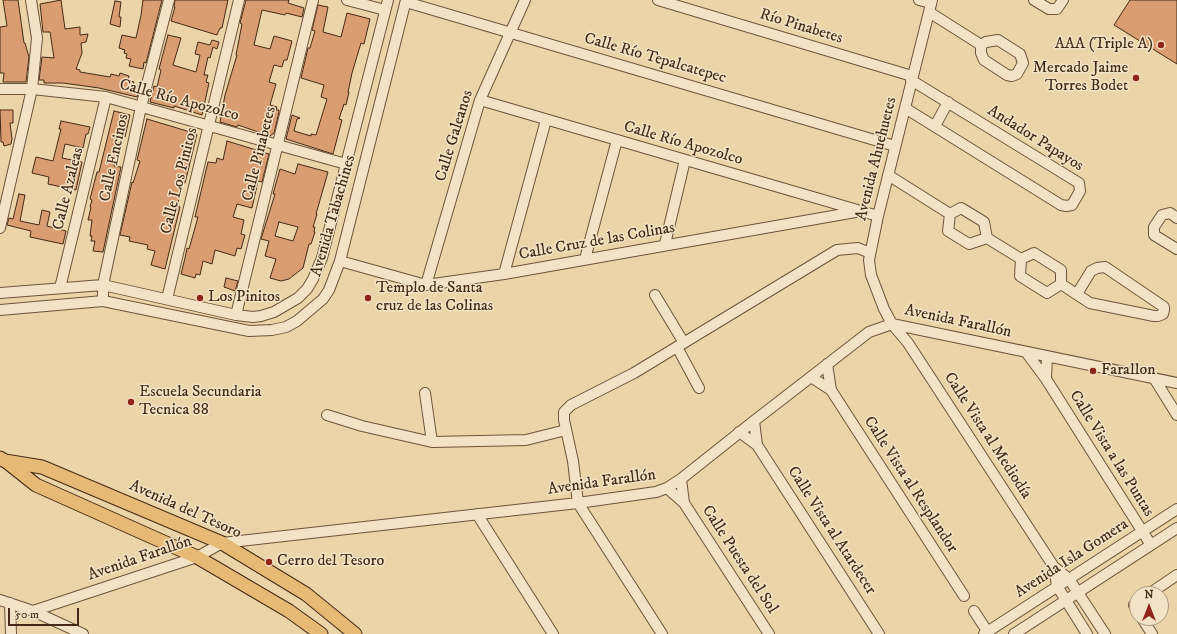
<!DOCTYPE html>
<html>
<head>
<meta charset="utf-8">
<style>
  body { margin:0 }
  #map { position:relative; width:1177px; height:634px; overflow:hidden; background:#ebd4a7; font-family:"IM FELL DW Pica",serif }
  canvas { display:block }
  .north { position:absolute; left:1129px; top:586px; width:40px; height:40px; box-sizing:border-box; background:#f2e3c6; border:1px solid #ac9980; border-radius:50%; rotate:0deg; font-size:11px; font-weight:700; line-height:16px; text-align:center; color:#442917 }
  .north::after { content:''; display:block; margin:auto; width:14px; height:18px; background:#8f2418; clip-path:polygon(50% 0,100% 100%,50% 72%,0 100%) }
  .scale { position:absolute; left:8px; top:608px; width:71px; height:18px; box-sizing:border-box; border:2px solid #442917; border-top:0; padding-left:5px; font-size:12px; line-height:14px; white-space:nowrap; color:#442917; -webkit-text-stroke:3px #f2e3c6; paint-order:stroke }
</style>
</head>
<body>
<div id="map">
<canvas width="1177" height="634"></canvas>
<div class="north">N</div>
<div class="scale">50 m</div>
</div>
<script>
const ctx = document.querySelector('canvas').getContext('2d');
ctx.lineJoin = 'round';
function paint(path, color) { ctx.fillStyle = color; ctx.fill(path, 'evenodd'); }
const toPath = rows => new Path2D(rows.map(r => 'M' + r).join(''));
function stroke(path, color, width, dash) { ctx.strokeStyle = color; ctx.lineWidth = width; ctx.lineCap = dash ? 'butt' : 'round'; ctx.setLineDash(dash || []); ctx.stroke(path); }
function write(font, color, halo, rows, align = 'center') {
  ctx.font = font + ' "IM FELL DW Pica",serif'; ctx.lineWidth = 3; ctx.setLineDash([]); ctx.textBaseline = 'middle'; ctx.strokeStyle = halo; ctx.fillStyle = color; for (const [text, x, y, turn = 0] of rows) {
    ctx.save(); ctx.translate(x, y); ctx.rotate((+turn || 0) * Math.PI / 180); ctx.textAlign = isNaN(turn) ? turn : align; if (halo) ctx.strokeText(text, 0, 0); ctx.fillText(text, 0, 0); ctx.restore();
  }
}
const building = toPath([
  [3,0,18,0,24,43,25,43,29,57,26,82,3,82,4,73,0,73,0,27,7,26,3,0],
  [61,0,65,29,80,27,80,35,88,34,86,42,81,43,82,53,76,69,80,70,80,72,110,77,111,74,119,76,120,73,129,76,128,80,134,82,133,85,140,87,137,97,99,88,63,83,44,83,44,80,39,80,42,57,54,58,50,32,43,32,40,4,61,0],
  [143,0,162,0,146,63,144,62,143,69,129,66,131,59,126,58,127,54,124,53,125,50,119,48,122,35,136,38,141,15,143,0],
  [175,0,228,0,222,28,220,28,217,35,171,21,175,7,174,7,175,0],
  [246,0,289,0,288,3,304,8,302,17,286,13,285,15,262,10,254,45,270,49,274,36,292,41,287,60,284,60,282,67,274,65,269,82,276,84,270,105,277,107,276,110,279,110,279,112,274,133,270,136,238,125,237,127,220,122,225,95,237,55,236,55,242,24,240,23,246,0],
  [1130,0,1177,0,1177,64,1114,25,1130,0],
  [115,1,121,2,119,17,121,17,120,27,110,24,115,1],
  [318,5,328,7,323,32,341,37,347,13,370,19,364,44,361,43,352,73,348,92,349,92,346,105,344,104,339,119,342,120,333,154,286,139,292,115,300,118,297,119,294,131,311,136,311,134,316,135,327,99,321,97,324,85,301,78,308,48,310,48,315,31,312,30,318,5],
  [168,35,181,38,173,65,196,72,200,55,195,54,198,42,210,45,212,40,219,42,217,49,213,47,210,58,208,57,204,75,208,75,206,82,209,83,202,115,174,106,174,108,150,102,154,86,157,87,161,70,159,69,168,35],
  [0,110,13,110,13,123,10,123,12,139,11,144,4,146,3,142,1,142,0,110],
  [114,111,130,115,125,137,121,136,114,166,121,167,103,252,93,251,95,241,91,241,92,236,90,236,92,220,88,220,91,207,90,207,92,200,90,199,97,172,99,172,114,111],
  [147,119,197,134,185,183,183,183,177,206,180,207,165,269,151,265,155,251,147,249,148,245,129,241,130,237,120,235,132,182,133,183,140,161,137,160,147,119],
  [61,121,90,127,88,134,86,134,83,148,65,144,62,158,82,162,76,190,48,184,49,177,32,173,36,157,53,161,61,129,59,129,61,121],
  [227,141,269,154,262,182,258,181,252,208,237,204,233,217,244,220,241,234,245,235,241,249,237,248,235,256,215,250,212,264,203,261,200,275,196,274,195,278,181,274,185,258,187,248,189,249,198,217,195,217,208,162,216,163,217,158,223,160,227,141],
  [298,164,328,172,316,214,317,214,313,227,315,227,314,232,315,232,311,244,309,244,303,268,289,279,281,281,270,278,276,259,265,256,269,241,261,239,275,194,273,194,280,169,295,174,298,164],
  [279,222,298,227,293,241,275,236,279,222],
  [19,194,25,195,20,221,39,225,42,210,50,212,47,226,66,231,63,244,30,237,31,231,7,225,9,218,13,219,19,194],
  [226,278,238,281,235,291,224,287,226,278]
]);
const minor = toPath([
  [347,0,385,10],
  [658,0,912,76],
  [919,0,931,3],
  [932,0,878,216,869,260,871,275,884,309,892,324,908,343,1054,567,1069,579,1105,634],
  [1034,0,1049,9,1057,9,1063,0],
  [406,2,895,146],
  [929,12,981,45],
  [998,40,1020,54,1023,63,1017,74,1012,76,1007,75,984,60,981,53,981,45,986,42,998,40],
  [0,89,32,89,106,97,346,164],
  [480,100,878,216],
  [905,108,1061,205,1066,206,1072,205,1080,191,1079,183,911,80],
  [935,126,948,102],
  [888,175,950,214],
  [950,214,961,208,984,222,987,238,1021,259],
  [950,214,948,231,969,244,987,238],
  [1177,218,1170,213,1162,215,1154,227,1154,235,1177,249],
  [0,228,32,89,37,38,31,0],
  [665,244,685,160],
  [585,259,617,140],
  [1021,259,1020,276,1047,293,1061,284],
  [1021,259,1034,253,1061,270,1061,284],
  [340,261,426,285,504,274,861,211],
  [504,274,546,120],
  [1061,284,1090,303,1154,316,1158,316,1163,314,1164,310,1164,307,1105,267,1097,268,1091,271,1077,294],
  [426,285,480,100,525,0],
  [60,288,106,97],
  [0,293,103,285,236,315,253,317,261,316,274,312,298,298,307,289,313,279,322,258,388,0],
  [655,295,684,343],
  [167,299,239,0],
  [103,301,103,285,141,107,169,0],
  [0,310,103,301,249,331,272,330,286,327,297,321,323,299,329,290,340,261,406,0],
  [236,315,313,0],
  [677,347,699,388],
  [1026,352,1046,379,1151,545],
  [827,364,831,390],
  [811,377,831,390,964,596],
  [1154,378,1177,415],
  [1046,379,1047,356],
  [425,393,432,442],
  [327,415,362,426,432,442,526,440,566,430],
  [754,421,757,445],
  [739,432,757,445,879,634],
  [681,479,684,503],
  [667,488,684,503,769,634],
  [477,514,553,634],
  [1054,567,1057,586,1087,634],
  [1149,594,1177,575],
  [0,600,33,611,83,634],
  [1137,602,1134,605,1137,611],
  [10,603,11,634],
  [33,611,197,557,222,543,578,503,656,492,667,488,681,479,754,421,869,332,892,324,1177,383],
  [974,611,989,634],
  [1142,618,1152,634],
  [662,634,578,503,573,461,564,420,564,412,571,405,634,373,837,250,858,248,870,253],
  [984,634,1177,509],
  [1014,634,1177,528]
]);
const major = toPath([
  [0,458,5,461,42,467,222,543,306,594,355,634],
  [7,462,36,485,197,557,289,611,321,634]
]);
const markers = [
  [1161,45,4,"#8f2418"],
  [1136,78,4,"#8f2418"],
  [200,298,4,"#8f2418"],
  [368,298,4,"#8f2418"],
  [1093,371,4,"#8f2418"],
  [131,402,4,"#8f2418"],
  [269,562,4,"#8f2418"]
];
const streetNames = [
  ["Río Pinabetes",801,27,17],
  ["Calle Río Tepalcatepec",655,59,16],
  ["Calle Río Apozolco",179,101,15],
  ["Calle Galeanos",455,136,-73],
  ["Andador Papayos",1035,139,32],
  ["Calle Río Apozolco",683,144,16],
  ["Calle Pinabetes",260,154,-76],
  ["Calle Encinos",115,158,-78],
  ["Avenida Ahuehuetes",877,159,-76],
  ["Calle Los Pinitos",180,181,-76],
  ["Calle Azaleas",69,189,-76],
  ["Avenida Tabachines",334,216,-74],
  ["Calle Cruz de las Colinas",597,242,-10],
  ["Avenida Farallón",958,322,12],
  ["Calle Vista al Mediodía",987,436,57],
  ["Calle Vista a las Puntas",1111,454,58],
  ["Avenida Farallón",602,483,-8],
  ["Calle Vista al Resplandor",910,485,57],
  ["Avenida del Tesoro",185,510,24],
  ["Calle Vista al Atardecer",831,531,57],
  ["Avenida Farallón",140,559,-19],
  ["Avenida Isla Gomera",1072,559,-33],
  ["Calle Puesta del Sol",739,560,57]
];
const poiNames = [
  ["AAA (Triple A)",1153,45,"right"],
  ["Mercado Jaime",1128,69,"right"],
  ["Torres Bodet",1128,87,"right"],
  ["Templo de Santa",376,289],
  ["cruz de las Colinas",376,307],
  ["Los Pinitos",208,298],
  ["Farallon",1101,371],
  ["Escuela Secundaria",139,393],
  ["Tecnica 88",139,411],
  ["Cerro del Tesoro",277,562]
];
paint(building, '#d99d71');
stroke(building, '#442917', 1);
stroke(minor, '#6e543b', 12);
stroke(major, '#442917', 15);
stroke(minor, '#f2e3c6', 10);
stroke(major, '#e6ba74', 13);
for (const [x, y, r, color] of markers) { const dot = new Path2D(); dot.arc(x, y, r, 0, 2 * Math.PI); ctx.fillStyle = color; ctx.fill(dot); stroke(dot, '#f2e3c6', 1.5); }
write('16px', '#442917', '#f2e3c6', streetNames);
write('16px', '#442917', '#f2e3c6', poiNames, 'left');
</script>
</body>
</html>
